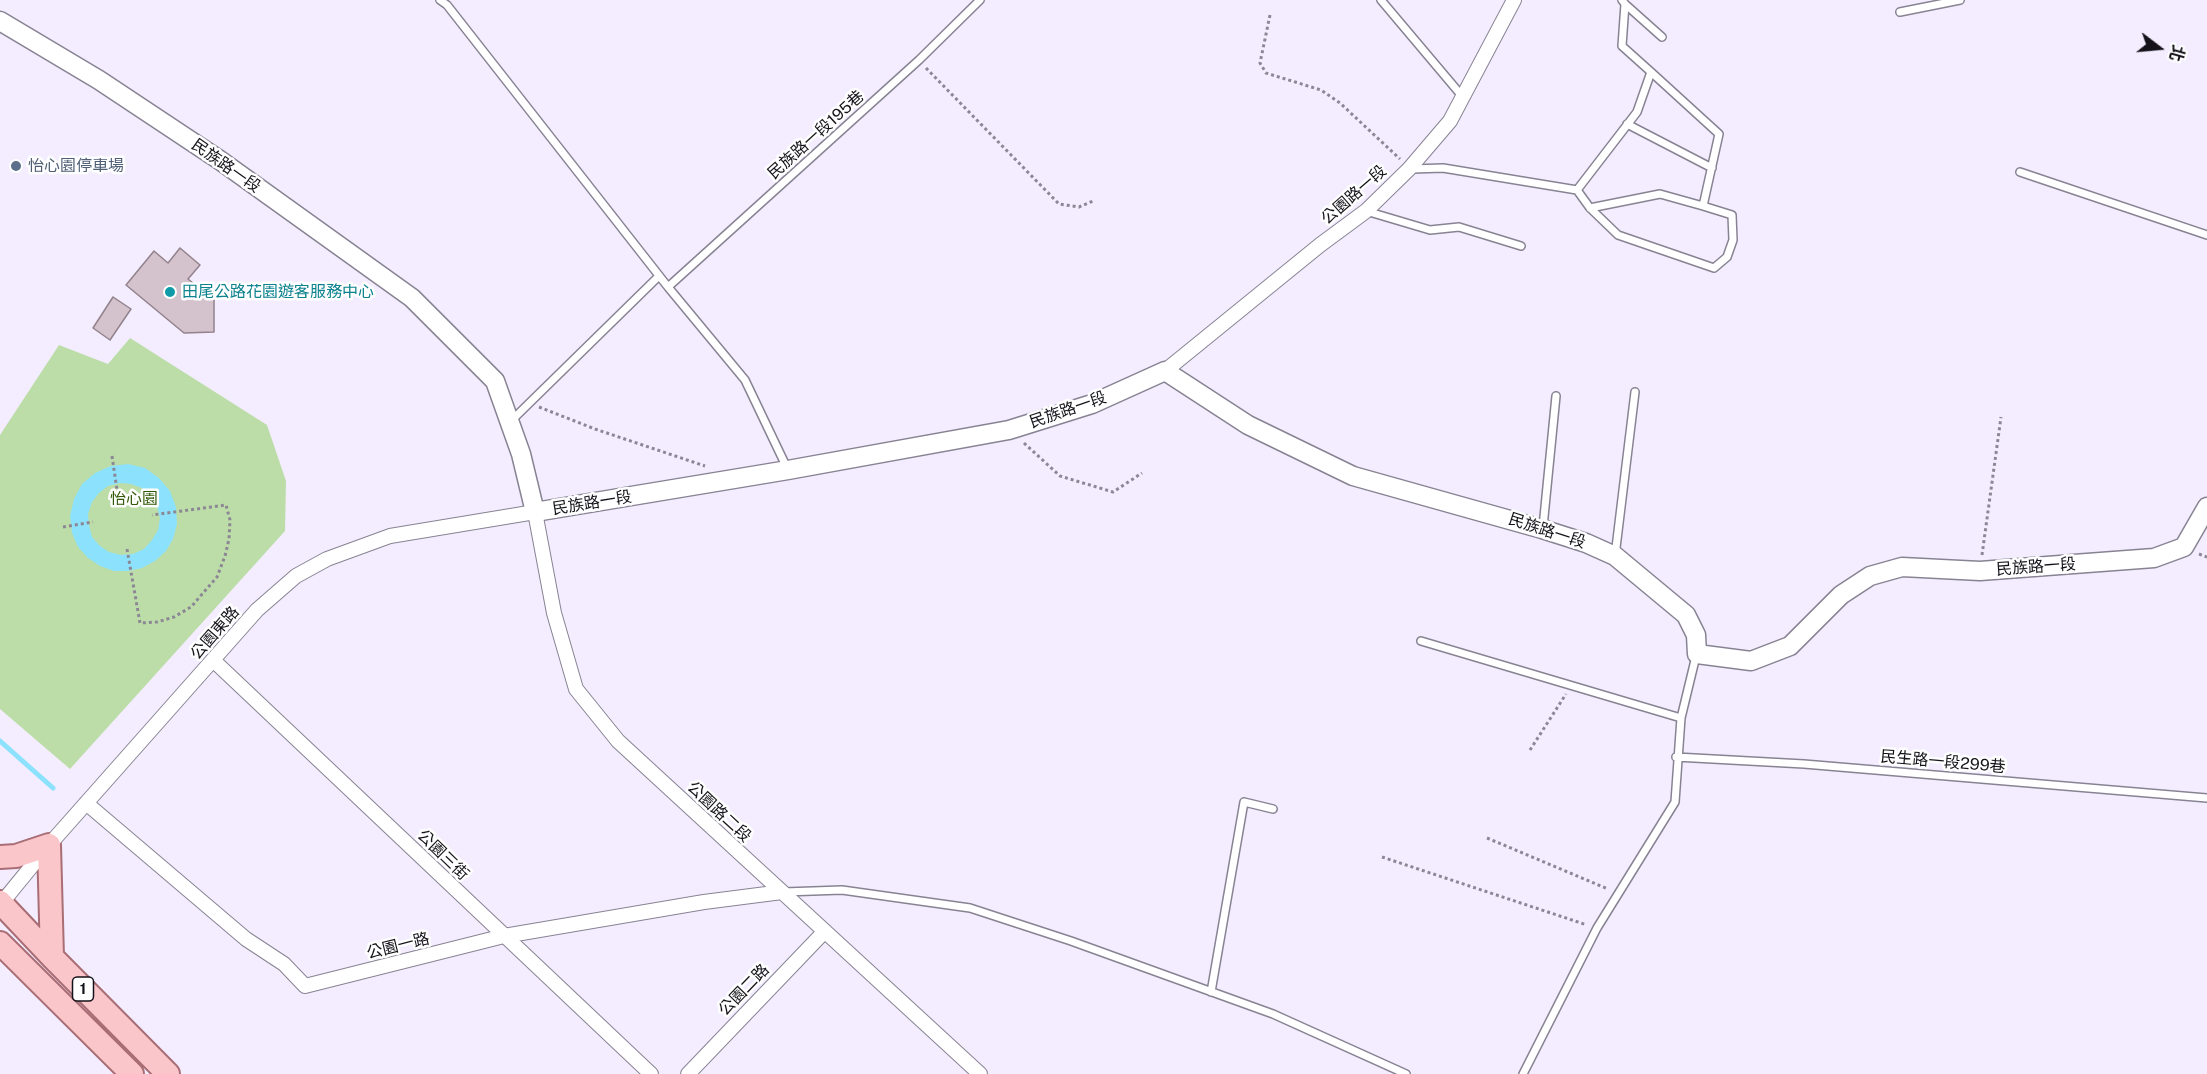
<!DOCTYPE html>
<html>
<head>
<meta charset="utf-8">
<style>
  body { margin:0 }
  #map { position:relative; width:2207px; height:1074px; overflow:hidden; background:#f3edff; font-family:"Public Sans","Noto Sans TC",sans-serif }
  canvas { display:block }
  .north { position:absolute; left:2129px; top:18px; width:60px; height:60px; -webkit-text-stroke:4px #fefefe; paint-order:stroke; rotate:106deg; font-size:16px; font-weight:700; line-height:24px; text-align:center; color:#141218 }
  .north::after { content:''; display:block; margin:auto; width:21px; height:27px; background:#141218; clip-path:polygon(50% 0,100% 100%,50% 72%,0 100%) }
</style>
</head>
<body>
<div id="map">
<canvas width="2207" height="1074"></canvas>
<div class="north">北</div>
</div>
<script>
const ctx = document.querySelector('canvas').getContext('2d');
ctx.lineJoin = 'round';
function paint(path, color) { ctx.fillStyle = color; ctx.fill(path, 'evenodd'); }
const toPath = rows => new Path2D(rows.map(r => 'M' + r).join(''));
function stroke(path, color, width, dash) { ctx.strokeStyle = color; ctx.lineWidth = width; ctx.lineCap = dash ? 'butt' : 'round'; ctx.setLineDash(dash || []); ctx.stroke(path); }
function write(font, color, halo, rows, align = 'center') {
  ctx.font = font + ' "Public Sans","Noto Sans TC",sans-serif'; ctx.lineWidth = 5; ctx.setLineDash([]); ctx.textBaseline = 'middle'; ctx.strokeStyle = halo; ctx.fillStyle = color; for (const [text, x, y, turn = 0] of rows) {
    ctx.save(); ctx.translate(x, y); ctx.rotate((+turn || 0) * Math.PI / 180); ctx.textAlign = isNaN(turn) ? turn : align; if (halo) ctx.strokeText(text, 0, 0); ctx.fillText(text, 0, 0); ctx.restore();
  }
}
const green = toPath([
  [130,338,267,425,286,481,285,531,70,769,0,709,0,435,59,345,108,364]
]);
const water = toPath([
  [128,464,145,468,159,478,170,491,176,507,177,524,173,539,166,551,155,561,142,568,128,571,114,571,100,566,88,558,78,547,72,533,70,516,74,499,82,484,95,473,111,466],
  [120,483,131,484,142,488,151,496,157,506,160,518,158,530,152,540,144,549,133,554,121,555,109,552,100,546,92,537,89,525,88,514,92,502,99,493,108,486]
]);
const stream = toPath([
  [0,741,53,788]
]);
const building = toPath([
  [180,248,200,265,188,279,214,300,214,332,184,333,126,285,154,251,168,263,180,248],
  [113,297,131,309,110,340,93,328,113,297]
]);
const path = toPath([
  [1270,15,1260,63,1266,73,1321,90,1340,103,1400,159],
  [926,68,1059,204,1079,207,1093,201],
  [539,407,595,429,705,466],
  [1024,443,1060,476,1113,492,1142,473],
  [112,456,117,490],
  [63,527,93,522],
  [127,549,140,623,157,622,174,617,191,607,217,577,225,556,229,539,230,520,226,505,152,515],
  [2199,554,2207,557],
  [1982,555,2001,417],
  [1530,750,1566,694],
  [1487,838,1608,889],
  [1382,857,1587,925]
]);
const service = toPath([
  [440,0,447,5,668,287,745,380,787,468],
  [1381,0,1462,96],
  [1625,4,1662,37],
  [1900,12,1960,0],
  [1627,124,1712,168],
  [1412,169,1443,168,1577,190,1637,112,1651,72,1622,46,1625,4,1622,0],
  [2020,172,2207,235],
  [1577,190,1590,208,1618,235,1714,268,1727,257,1733,240,1732,215,1703,206,1719,134,1651,72],
  [1590,208,1660,194,1703,206],
  [1366,211,1430,230,1459,227,1521,246],
  [668,287,919,60,980,0],
  [511,421,659,276],
  [1543,527,1556,396],
  [1615,556,1635,392],
  [1421,641,1681,718],
  [1676,757,1804,764,2207,798],
  [784,892,842,890,970,908,1071,941,1273,1014,1406,1074],
  [1211,992,1244,802,1273,809],
  [1523,1074,1597,928,1675,802,1681,718,1696,656]
]);
const minor = toPath([
  [1165,371,1320,245,1366,211,1409,169,1450,121,1514,0],
  [213,660,651,1074],
  [86,803,246,939,284,964,305,986,504,936,704,902,782,892],
  [0,905,49,845,257,610,296,576,327,559,390,536,535,512,554,613,576,689,618,741,980,1074],
  [688,1074,825,931]
]);
const tertiary = toPath([
  [0,21,99,80,221,161,412,298,495,381,521,454,535,512,788,470,1009,430,1092,404,1165,371,1248,425,1353,476,1542,529,1586,543,1615,556,1686,615,1696,635,1697,654,1751,661,1790,646,1841,595,1870,576,1902,567,1980,571,2154,558,2184,547,2207,507]
]);
const primary = toPath([
  [0,857,16,856,49,845,52,957],
  [0,902,52,957,168,1074],
  [0,943,132,1074]
]);
const markers = [
  [16,166,6,"#5c6f8a"],
  [170,292,6,"#0f9aa8"]
];
const shields = [
  [83,989,21]
];
const shieldNames = [
  ["1",83,989]
];
const streetNames = [
  ["民族路一段195巷",816,135,-42],
  ["民族路一段",226,166,35],
  ["公園路一段",1354,195,-41],
  ["民族路一段",1068,410,-19],
  ["民族路一段",592,503,-9],
  ["民族路一段",1547,531,18],
  ["民族路一段",2036,567,-4],
  ["公園東路",215,633,-49],
  ["民生路一段299巷",1943,762,5],
  ["公園路二段",719,812,43],
  ["公園三街",443,855,44],
  ["公園一路",398,946,-14],
  ["公園二路",744,990,-46]
];
const serviceNames = [
  ["怡心園停車場",28,166]
];
const cultureNames = [
  ["田尾公路花園遊客服務中心",182,292]
];
const parkNames = [
  ["怡心園",134,499]
];
paint(green, '#bddda8');
paint(water, '#8ce2fc');
stroke(stream, '#8ce2fc', 5);
paint(building, '#d4c3cd');
stroke(building, '#92828c', 1.5);
stroke(service, '#888393', 10);
stroke(minor, '#888393', 16);
stroke(tertiary, '#888393', 21);
stroke(primary, '#a96e75', 26);
stroke(path, '#8c8794', 3, [3, 3]);
stroke(service, '#fff', 7);
stroke(minor, '#fff', 14);
stroke(tertiary, '#fff', 18);
stroke(primary, '#fbc6ca', 22);
for (const [x, y, r, color] of markers) { const dot = new Path2D(); dot.arc(x, y, r, 0, 2 * Math.PI); ctx.fillStyle = color; ctx.fill(dot); stroke(dot, '#fefefe', 2); }
for (const [x, y, w] of shields) { const box = new Path2D(); box.roundRect(x - w / 2, y - 12, w, 24, 4.5); ctx.fillStyle = '#fefefe'; ctx.fill(box); stroke(box, '#141218', 1.5); }
write('bold 15px', '#141218', null, shieldNames);
write('16px', '#141218', '#fefefe', streetNames);
write('16px', '#4e5e75', '#fefefe', serviceNames, 'left');
write('16px', '#0d838f', '#fefefe', cultureNames, 'left');
write('16px', '#325907', '#fefefe', parkNames);
</script>
</body>
</html>
